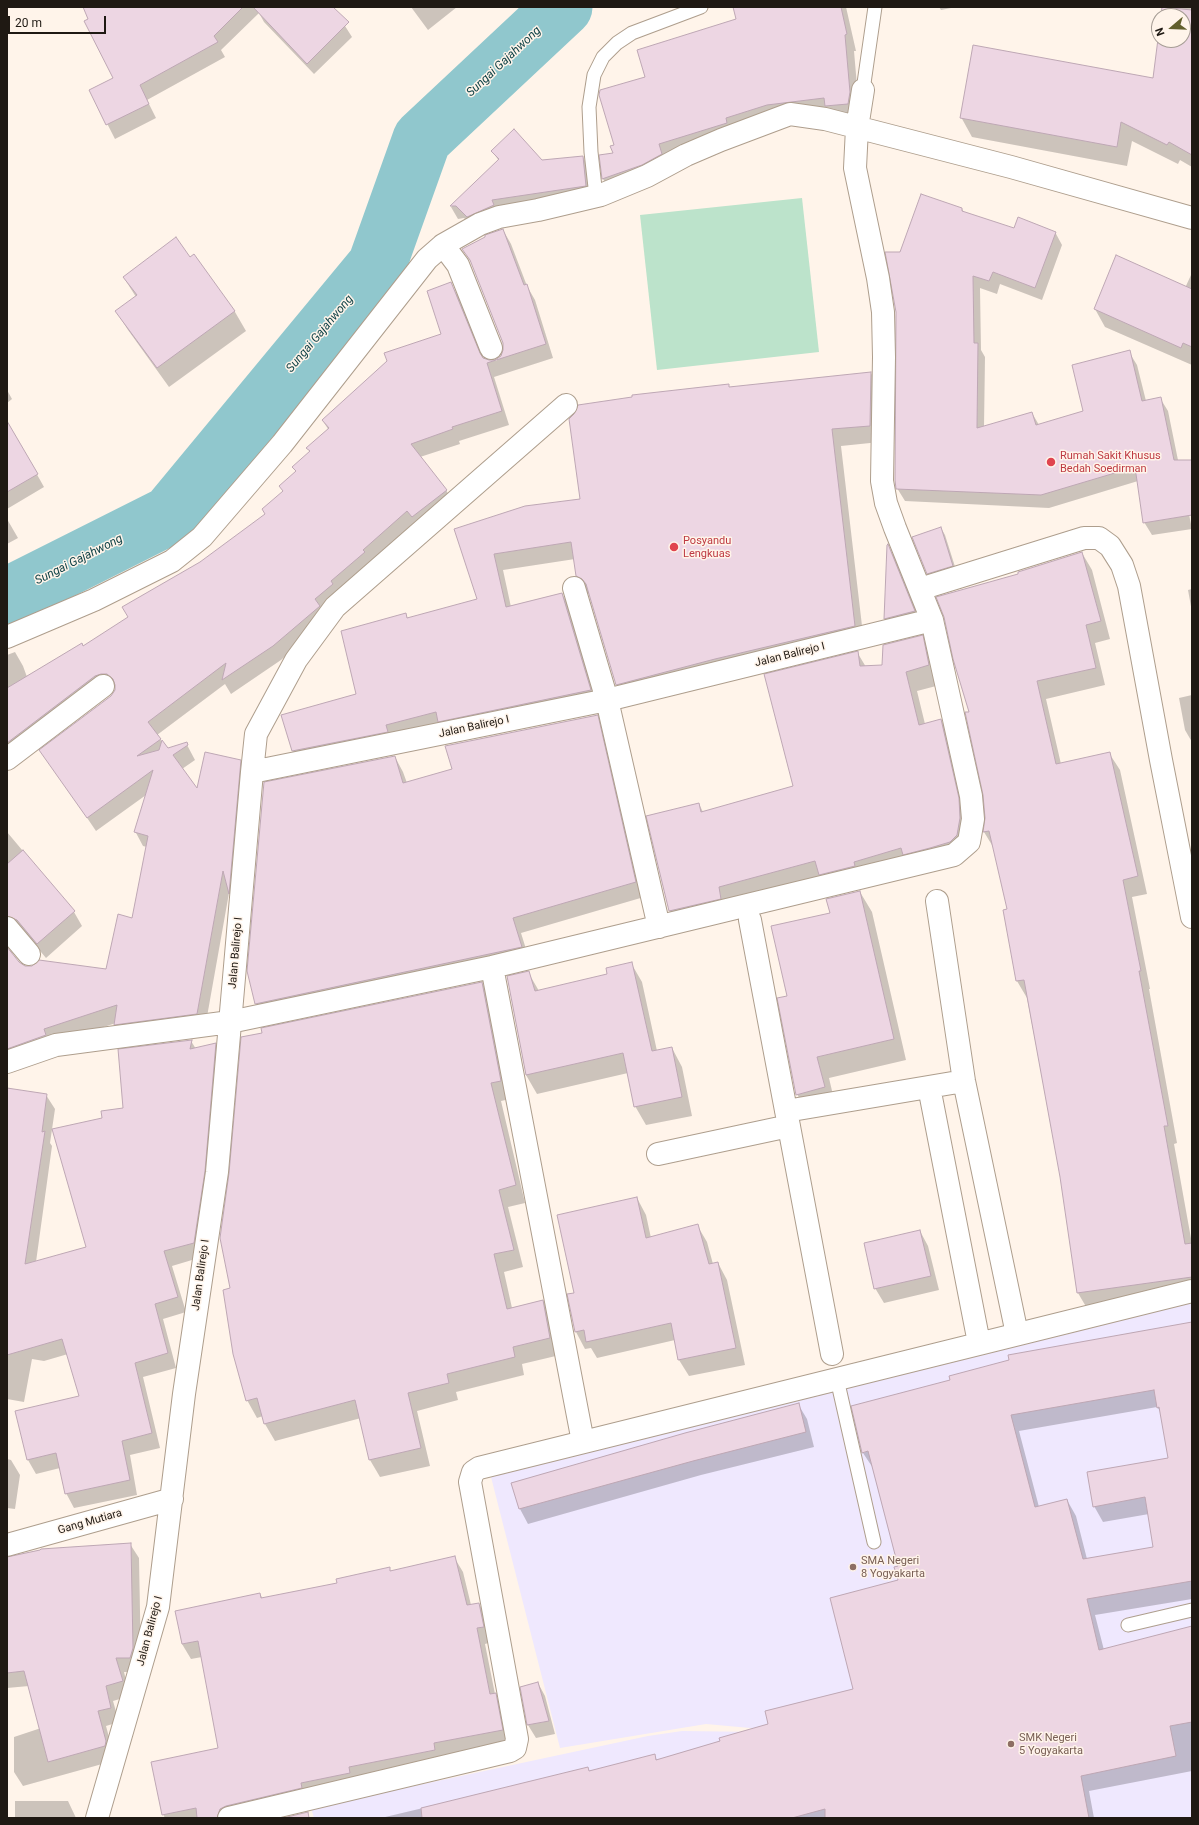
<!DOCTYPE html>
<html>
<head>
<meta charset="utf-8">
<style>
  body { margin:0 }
  #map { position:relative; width:1199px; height:1825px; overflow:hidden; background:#fff4ea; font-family:Roboto,sans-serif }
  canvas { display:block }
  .frame { position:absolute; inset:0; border:8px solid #1f1913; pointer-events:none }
  .north { position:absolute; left:1151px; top:8px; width:40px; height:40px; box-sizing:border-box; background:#fff4ea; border:1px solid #a59c94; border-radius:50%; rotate:251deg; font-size:11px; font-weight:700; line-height:16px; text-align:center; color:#1f1913 }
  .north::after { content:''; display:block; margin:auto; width:14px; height:18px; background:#625f2c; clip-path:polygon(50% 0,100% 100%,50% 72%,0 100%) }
  .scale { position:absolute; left:8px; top:16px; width:98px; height:18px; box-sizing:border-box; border:2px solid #1f1913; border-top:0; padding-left:5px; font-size:12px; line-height:14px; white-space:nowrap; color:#1f1913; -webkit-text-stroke:3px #fff4ea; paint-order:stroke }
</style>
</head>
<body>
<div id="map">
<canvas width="1199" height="1825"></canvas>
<div class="frame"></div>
<div class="north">N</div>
<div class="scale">20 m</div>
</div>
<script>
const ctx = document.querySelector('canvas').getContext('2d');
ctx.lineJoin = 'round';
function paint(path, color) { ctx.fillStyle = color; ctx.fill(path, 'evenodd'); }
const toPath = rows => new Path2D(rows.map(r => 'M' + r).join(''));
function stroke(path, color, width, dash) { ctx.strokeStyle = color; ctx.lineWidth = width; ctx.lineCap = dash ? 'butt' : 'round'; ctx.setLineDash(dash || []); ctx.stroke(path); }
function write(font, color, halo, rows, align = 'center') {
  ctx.font = font + ' Roboto,sans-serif'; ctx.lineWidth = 3; ctx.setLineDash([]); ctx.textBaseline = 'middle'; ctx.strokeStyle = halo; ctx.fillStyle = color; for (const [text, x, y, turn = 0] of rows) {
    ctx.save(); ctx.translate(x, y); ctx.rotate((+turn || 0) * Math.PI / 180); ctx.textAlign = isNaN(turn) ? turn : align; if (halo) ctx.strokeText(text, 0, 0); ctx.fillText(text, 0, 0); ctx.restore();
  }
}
const education = toPath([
  [1192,1293,1192,1657,761,1729,706,1724,560,1748,491,1477],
  [1192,1660,1192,1818,314,1818,311,1808,648,1736,682,1731,761,1732]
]);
const green = toPath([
  [802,198,819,352,657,370,640,215]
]);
const shadow = toPath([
  [84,7,328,7,345,26,352,37,314,74,264,22,259,13,221,50,225,57,147,100,156,118,115,139,90,90,115,78],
  [411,7,457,7,428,30],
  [739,7,846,7,856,51,854,51,859,109,857,120,777,122,613,196,603,179,600,155,614,154,615,145,647,77,738,19],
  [939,7,956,7,941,10],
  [1163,7,1192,7,1192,167,1180,160,1178,164,1132,141,1127,166,972,137,961,117,1154,80,1159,40,1183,40,1183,16,1162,16],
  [492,151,542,161,583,157,590,170,592,199,475,230,464,218,458,219,451,207,499,161],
  [962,209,964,212,1014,229,1055,232,1062,245,1042,300,1000,284,997,294,980,288,981,350,985,357,984,427,1032,413,1039,425,1084,411,1129,352,1137,365,1146,401,1160,398,1168,411,1192,529,1152,535,1144,522,1138,481,1049,508,905,501,897,488,900,253],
  [503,230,511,244,527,286,535,300,553,358,494,377,509,425,459,441,460,444,420,457,446,490,454,504,281,660,231,694,225,684,157,735,167,749,186,743,195,760,182,769,198,790,240,761,248,775,237,906,229,893,205,1028,124,1038,116,1023,51,1044,7,1066,7,949,19,963,25,967,107,970,133,919,147,847,143,846,135,831,146,795,96,831,41,750,112,696,116,688,110,687,7,764,7,655,15,652,23,666,27,677,83,647,129,618,266,515,296,472,293,467,310,452,308,448,328,429,323,421,443,335,451,284,459,298,484,359,489,361,496,361,501,357,504,350,504,343,473,266,463,249],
  [193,255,235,312,246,331,169,387,128,330,116,311,136,297,124,278,189,258],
  [1191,275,1192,365,1105,327,1095,309,1185,288],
  [871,373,880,390,880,442,841,446,864,643,626,702,617,685,590,594,587,593,577,575,575,559,503,570,511,607,562,594,572,611,600,707,303,768,293,751,358,695,406,615,408,619,478,600,455,530,581,499,728,385,729,388],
  [7,390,12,399,7,403],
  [7,421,44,487,7,509],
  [7,519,18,538,7,544],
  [941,528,945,535,957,573,932,580,928,573],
  [889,548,896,560,923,626,893,633,885,619],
  [1082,553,1092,570,1110,639,1095,643,1105,685,1046,699,1061,764,1109,753,1120,770,1147,894,1132,897,1150,989,1149,989,1177,1143,1174,1144,1192,1244,1192,1295,1088,1310,1078,1293,1061,1177,1027,998,1017,981,1004,910,1008,910,995,850,984,832,986,818,984,795,970,712,1020,575],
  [1192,589,1192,612,1188,590],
  [922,636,934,656,940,685,917,691,925,724,941,720,952,740,971,839,681,931,670,911,648,816,699,804,703,812,795,786,857,652,866,667,883,666],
  [1192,695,1192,742,1185,730,1179,698],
  [597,716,606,731,644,897,521,933,530,962,265,1019,256,1004,395,757,403,772,407,783,453,770],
  [7,832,74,912,82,926,46,958,26,934,7,933],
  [860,892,872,912,906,1060,829,1078,836,1108,809,1115,797,1094,788,997,831,914],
  [631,963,642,982,657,1051,672,1048,682,1067,692,1116,646,1125,635,1106,628,1073,537,1094,526,1075,508,977,528,972,539,991,608,975],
  [482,983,492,1000,510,1099,501,1101,525,1203,508,1207,523,1267,504,1272,512,1308,543,1301,553,1319,560,1355,522,1364,524,1375,456,1392,458,1400,417,1411,430,1466,380,1477,370,1460,361,1418,275,1441,265,1424,263,1416,257,1418,247,1400,231,1289],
  [191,1041,196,1049,215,1044,224,1059,202,1257,172,1266,186,1312,163,1319,176,1368,143,1377,160,1448,130,1455,137,1495,74,1508,66,1493,60,1468,36,1474,28,1460,16,1412,80,1397,68,1354,44,1361,32,1359,24,1402,7,1399,7,1091,46,1095,55,1109,50,1143,52,1146,36,1262,87,1247,103,1119,124,1109],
  [637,1198,646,1215,651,1238,697,1225,707,1242,713,1264,718,1263,727,1280,745,1365,689,1376,679,1360,675,1340,597,1358,591,1348,585,1349,576,1332,569,1295,576,1293],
  [920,1231,928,1246,939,1290,884,1303,875,1288],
  [1192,1323,1192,1599,1095,1615,1104,1650,1192,1627,1192,1771,1089,1791,1094,1818,381,1818,541,1780,589,1772,654,1755,657,1760,721,1741,769,1725,854,1690,899,1581,899,1567,873,1468,863,1453],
  [1157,1407,1161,1412,1169,1459,1094,1506,1103,1522,1149,1514,1155,1548,1087,1559,1076,1516,1067,1500,1039,1507,1019,1431],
  [798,1404,807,1419,814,1447,701,1475,528,1524,520,1509,512,1483],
  [7,1459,11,1460,20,1475,15,1509,7,1508],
  [130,1544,139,1558,141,1664,138,1672,124,1672,130,1696,113,1701,119,1722,106,1726,114,1756,113,1761,23,1786,14,1772,14,1737,41,1728,29,1686,7,1688,7,1558,41,1550],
  [454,1557,463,1572,471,1605,479,1604,488,1619,492,1642,485,1644,495,1694,504,1709,511,1745,232,1818,165,1818,163,1814,219,1749,202,1657,191,1659,182,1644,177,1611,260,1594,263,1599,338,1584,389,1568,391,1572],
  [538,1683,545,1696,555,1734,536,1738,528,1725,521,1687],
  [15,1801,68,1801,76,1818,15,1818]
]);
const river = toPath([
  [7,597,170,515,377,265,422,139,563,7]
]);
const building = toPath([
  [83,7,243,7,214,36,218,42,140,85,149,104,106,125,89,90,113,78,84,21,88,19,83,7],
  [253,7,333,7,349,22,307,64,253,7],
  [733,7,841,7,847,34,845,35,850,92,848,104,825,106,824,98,767,105,726,118,727,123,659,144,662,154,642,165,602,179,599,155,613,153,610,146,614,145,599,95,600,90,645,77,637,50,736,19,733,7],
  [1162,7,1192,10,1192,155,1169,142,1167,145,1121,122,1117,147,960,118,973,45,1153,78,1159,31,1159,40,1183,40,1183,16,1161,16,1162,7],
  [514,129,542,160,583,156,586,186,492,200,494,205,467,217,456,206,450,206,499,159,491,151,514,129],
  [921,194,962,208,962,211,1014,228,1018,217,1056,232,1035,288,993,272,989,281,973,276,974,343,978,343,977,428,1032,412,1036,425,1083,411,1072,365,1130,350,1142,401,1161,397,1174,460,1192,460,1192,515,1143,523,1135,467,1041,495,896,489,895,480,896,312,885,252,900,252,921,194],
  [503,229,524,285,527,284,546,344,487,363,502,411,452,427,453,429,411,444,447,490,412,517,407,511,363,550,365,552,331,581,333,584,315,599,320,606,273,646,222,680,226,663,148,722,161,739,137,756,159,750,162,740,168,748,187,742,188,745,173,755,197,788,205,752,241,760,229,894,223,871,197,1014,114,1025,117,1005,44,1029,46,1035,7,1049,7,947,19,962,25,966,32,966,39,960,106,969,118,914,132,918,148,836,134,832,153,770,87,818,39,750,111,696,115,690,115,685,113,679,107,674,101,674,95,676,7,743,7,688,82,643,83,646,128,617,122,607,200,562,265,514,262,509,283,491,279,486,296,471,292,467,310,451,306,448,329,428,322,420,387,361,384,353,441,334,427,291,451,282,480,353,483,358,489,360,495,360,501,356,503,350,503,343,470,260,462,249,485,237,485,235,503,229],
  [176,237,190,257,194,254,235,311,157,368,115,311,137,295,123,277,176,237],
  [1116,255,1192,289,1192,347,1183,343,1181,348,1094,309,1116,255],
  [871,372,870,426,832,429,855,626,715,659,616,685,586,584,582,579,576,576,571,542,494,554,506,607,562,593,591,690,438,722,436,712,386,725,388,732,292,751,281,715,356,694,341,631,406,613,407,618,477,599,454,529,525,506,580,499,569,419,574,414,578,405,632,397,632,395,729,384,729,387,871,372],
  [7,421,38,474,7,492,7,421],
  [941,527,953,566,927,574,912,537,941,527],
  [888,544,915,611,884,619,887,545,888,544],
  [1082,552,1101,621,1086,625,1096,668,1037,681,1056,764,1110,752,1138,876,1123,880,1141,971,1139,971,1168,1126,1164,1126,1185,1244,1192,1243,1192,1277,1077,1293,1060,1177,1024,980,1016,981,1003,910,1007,909,989,831,983,832,985,818,983,795,965,712,969,712,953,659,944,617,936,597,1018,574,1018,572,1082,552],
  [923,635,929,665,906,672,919,725,941,719,959,798,960,818,957,835,950,842,930,848,903,855,901,848,854,862,855,866,819,875,815,861,719,887,721,899,669,911,646,816,699,803,701,812,793,786,764,674,858,651,860,666,882,665,883,645,923,635],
  [598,715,636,882,513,918,522,947,255,1004,247,971,264,782,395,756,403,783,452,769,445,746,598,715],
  [23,850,75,911,37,944,17,920,7,916,7,864,23,850],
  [860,891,894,1039,817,1057,825,1087,796,1095,777,998,787,996,771,926,830,913,826,899,860,891],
  [632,962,652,1051,672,1047,682,1097,634,1107,623,1053,526,1075,507,976,529,971,535,991,607,974,606,968,632,962],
  [482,982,501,1081,491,1083,516,1185,499,1190,514,1250,494,1254,507,1309,543,1300,550,1338,513,1347,515,1357,447,1374,449,1383,408,1393,421,1448,369,1460,355,1400,264,1424,257,1398,246,1401,233,1354,223,1290,230,1288,220,1238,229,1173,241,1037,262,1033,261,1028,482,982],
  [192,1040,190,1049,216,1043,205,1171,194,1243,164,1251,178,1297,155,1304,168,1353,135,1363,152,1433,122,1441,130,1480,65,1494,56,1453,27,1460,15,1411,79,1396,62,1339,7,1355,7,1088,47,1094,42,1132,45,1131,25,1264,86,1247,52,1129,102,1118,101,1111,123,1108,118,1049,192,1040],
  [637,1197,646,1238,698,1224,709,1264,718,1262,736,1348,678,1360,671,1323,586,1342,584,1330,575,1332,567,1294,574,1293,557,1215,637,1197],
  [920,1230,931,1276,874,1289,864,1243,920,1230],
  [1192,1322,1192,1581,1087,1599,1099,1650,1192,1626,1192,1722,1170,1726,1176,1756,1081,1776,1089,1818,825,1818,825,1809,792,1818,422,1818,421,1808,588,1767,589,1771,655,1754,656,1760,720,1741,719,1738,768,1724,765,1711,853,1689,830,1598,898,1580,894,1567,898,1566,868,1451,862,1453,851,1406,950,1380,949,1376,1009,1360,1008,1355,1192,1322],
  [1154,1390,1157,1408,1159,1407,1168,1458,1087,1472,1093,1507,1145,1497,1153,1547,1083,1559,1067,1499,1035,1507,1011,1415,1154,1390],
  [799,1403,806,1432,693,1461,519,1509,511,1483,685,1433,799,1403],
  [131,1543,133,1648,130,1658,116,1658,123,1681,106,1686,111,1708,98,1711,106,1741,105,1746,48,1762,24,1671,7,1673,7,1557,40,1550,41,1549,131,1543],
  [455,1556,467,1605,479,1603,484,1627,477,1628,490,1694,496,1693,503,1730,434,1743,435,1750,349,1767,350,1773,301,1783,302,1788,226,1806,220,1809,217,1818,197,1818,196,1808,162,1815,151,1762,218,1748,198,1641,182,1644,175,1611,260,1593,261,1598,337,1583,336,1579,390,1567,390,1571,455,1556],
  [538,1682,549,1721,527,1725,520,1687,538,1682],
  [308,1812,309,1818,283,1818,308,1812]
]);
const lane = toPath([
  [863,90,875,7],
  [596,196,591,152,589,107,594,75,603,57,617,43,632,33,701,7],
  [837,1379,874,1542],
  [1128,1625,1192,1610]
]);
const street = toPath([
  [443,245,480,224,499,217,538,210,601,195,647,176,686,155,721,140,790,114,825,119,1011,167,1192,218],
  [574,588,607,700,659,927],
  [920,589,1084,538,1099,538,1110,546,1122,565,1129,586,1161,760,1192,917],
  [7,637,94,600,172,561,202,537,282,444,427,259,443,245,458,265,491,348],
  [7,759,103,686],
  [252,772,256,734,296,660,335,607,566,405],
  [937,901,964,1081,1017,1334],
  [750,920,832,1354],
  [7,928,29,954],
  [492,967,583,1442],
  [7,1062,56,1045,230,1022,492,967,954,855,969,842,973,819,971,796,932,620,895,528,886,503,882,481,884,357,883,312,878,278,855,168,857,128,863,90],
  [929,1087,979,1343],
  [786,1111,964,1081],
  [658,1154,789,1126],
  [7,1545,172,1499],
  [97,1818,158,1607,184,1394,217,1172,252,772,607,700,932,620],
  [229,1818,510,1751,515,1748,517,1739,470,1482,473,1472,479,1468,1192,1291]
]);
const markers = [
  [1051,462,5,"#e0444e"],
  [674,547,5,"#e0444e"],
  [853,1567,4,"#8d6e63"],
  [1011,1744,4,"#8d6e63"]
];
const healthNames = [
  ["Rumah Sakit Khusus",1060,456],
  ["Bedah Soedirman",1060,469],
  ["Posyandu",683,541],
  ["Lengkuas",683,554]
];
const streetNames = [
  ["Jalan Balirejo I",790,655,-14],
  ["Jalan Balirejo I",474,727,-12],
  ["Jalan Balirejo I",236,953,-85],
  ["Jalan Balirejo I",201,1275,-82],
  ["Gang Mutiara",90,1522,-16],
  ["Jalan Balirejo I",150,1631,-75]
];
const educationNames = [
  ["SMA Negeri",861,1561],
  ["8 Yogyakarta",861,1574],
  ["SMK Negeri",1019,1738],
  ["5 Yogyakarta",1019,1751]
];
const waterNames = [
  ["Sungai Gajahwong",504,62,-43],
  ["Sungai Gajahwong",320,334,-50],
  ["Sungai Gajahwong",79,560,-27]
];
paint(education, '#efe8fe');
paint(green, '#bce3cb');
paint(shadow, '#0003');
stroke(river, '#90c7cd', 59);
paint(building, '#edd6e3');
stroke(building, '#bea7b4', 1);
stroke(lane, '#ae9e8d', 15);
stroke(street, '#ae9e8d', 24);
stroke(lane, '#fff', 13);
stroke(street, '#fff', 22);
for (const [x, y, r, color] of markers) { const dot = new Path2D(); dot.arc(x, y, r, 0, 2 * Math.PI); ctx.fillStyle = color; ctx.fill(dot); stroke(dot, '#fff4ea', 1.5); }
write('11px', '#be3a42', '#fff4ea', healthNames, 'left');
write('11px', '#1f1913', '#fff4ea', streetNames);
write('11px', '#785e54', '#fff4ea', educationNames, 'left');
write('italic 12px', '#0f4247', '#fff4ea', waterNames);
</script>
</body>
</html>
